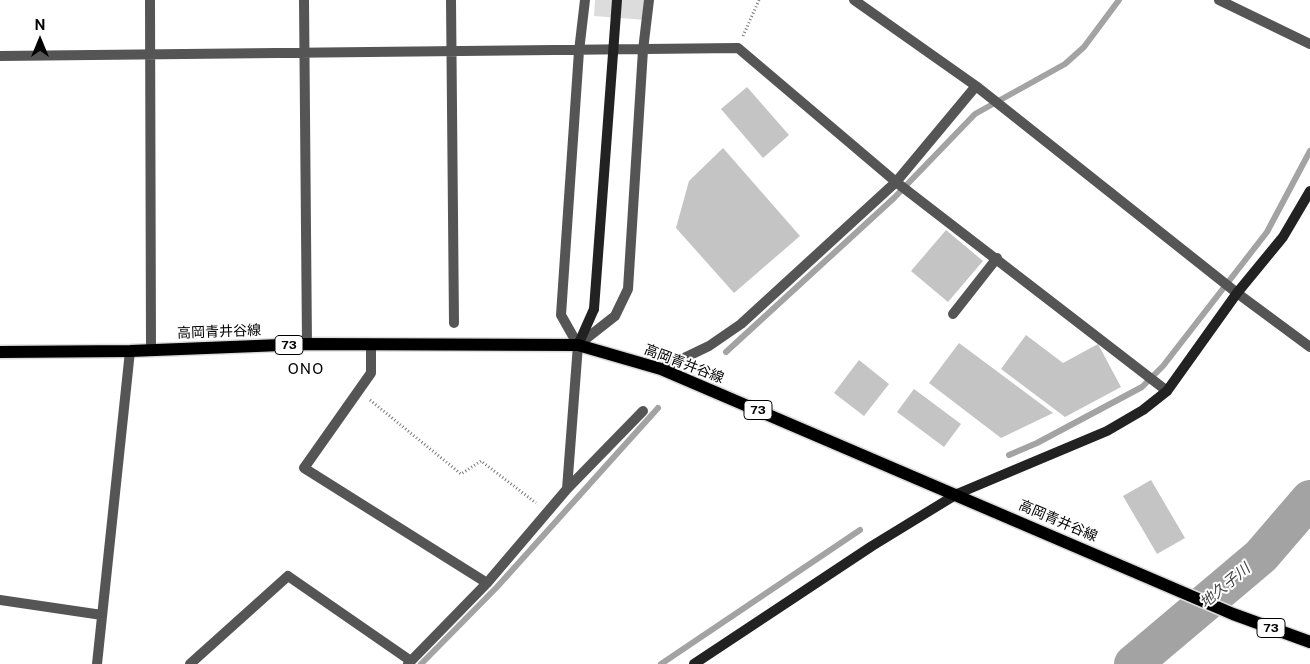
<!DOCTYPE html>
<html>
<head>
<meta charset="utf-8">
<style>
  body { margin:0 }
  #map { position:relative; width:1310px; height:664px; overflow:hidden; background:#fff; font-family:"Public Sans",sans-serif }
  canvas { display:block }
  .north { position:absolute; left:15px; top:15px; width:50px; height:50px; -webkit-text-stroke:4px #fff; paint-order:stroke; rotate:0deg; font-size:14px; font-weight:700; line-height:20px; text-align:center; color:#000 }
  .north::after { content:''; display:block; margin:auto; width:18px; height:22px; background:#000; clip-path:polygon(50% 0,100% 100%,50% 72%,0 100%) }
</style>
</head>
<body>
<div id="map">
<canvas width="1310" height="664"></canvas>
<div class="north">N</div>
</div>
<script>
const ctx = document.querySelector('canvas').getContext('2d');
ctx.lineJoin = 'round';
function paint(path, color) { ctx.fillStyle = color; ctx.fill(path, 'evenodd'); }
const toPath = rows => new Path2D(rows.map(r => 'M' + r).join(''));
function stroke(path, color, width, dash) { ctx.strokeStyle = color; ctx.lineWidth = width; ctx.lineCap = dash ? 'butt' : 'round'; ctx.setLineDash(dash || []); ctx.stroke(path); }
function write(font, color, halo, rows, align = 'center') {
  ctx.font = font + ' "Public Sans","Noto Sans JP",sans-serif'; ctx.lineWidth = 4; ctx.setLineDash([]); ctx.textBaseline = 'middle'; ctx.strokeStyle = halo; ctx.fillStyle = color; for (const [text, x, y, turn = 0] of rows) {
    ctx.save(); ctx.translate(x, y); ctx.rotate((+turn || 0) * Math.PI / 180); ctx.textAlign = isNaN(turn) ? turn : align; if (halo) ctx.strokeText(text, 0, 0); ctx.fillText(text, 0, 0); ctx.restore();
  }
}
const green = toPath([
  [595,0,647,0,646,20,594,16]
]);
const stream = toPath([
  [726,352,894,198,975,114,1065,64,1084,47,1119,0],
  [1009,455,1037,443,1142,387,1163,366,1267,232,1310,151],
  [421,664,497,587,658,408],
  [661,664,860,530]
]);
const river = toPath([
  [1133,664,1261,556,1310,499]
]);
const building = toPath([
  [747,87,789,135,763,158,721,109],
  [723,148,800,236,734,293,676,228,689,181],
  [946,230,983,261,948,302,911,271],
  [1026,335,1063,363,1098,344,1121,387,1065,417,1001,369],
  [959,343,1053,413,1001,438,929,383],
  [859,360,889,384,864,416,834,393],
  [914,389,961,424,944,447,897,412],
  [1151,480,1185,538,1157,554,1123,496]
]);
const path = toPath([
  [743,36,759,0],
  [370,400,461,474,481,461,536,503]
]);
const street = toPath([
  [150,0,151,348],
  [304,0,307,344],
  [451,0,454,323],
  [854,0,976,86,1237,293,1310,347],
  [1219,0,1310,44],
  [0,56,738,48,896,182,1167,391],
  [953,314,997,258],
  [371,344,371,373,304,468,487,583],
  [578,345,615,316,628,289,643,50,649,0],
  [661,369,709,346,741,324,896,182,976,86],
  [567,489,643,411],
  [0,600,102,615],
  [97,664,130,351],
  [190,664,288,576,411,661],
  [408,664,487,583,567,489,578,345,561,315,579,51,585,0]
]);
const secondary = toPath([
  [578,345,594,309],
  [694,664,872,546,957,494,1107,431,1143,410,1167,391,1237,293,1283,237,1310,191]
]);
const primary = toPath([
  [0,352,130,351,307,344,578,345,661,369,1233,614,1310,642]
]);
const secondaryBridge = toPath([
  [594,309,617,0]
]);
const shields = [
  [289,345,28],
  [758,410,28],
  [1271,628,28]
];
const shieldNames = [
  ["73",289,345],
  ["73",758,410],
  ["73",1271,628]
];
const streetNames = [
  ["高岡青井谷線",219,332,-2],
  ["高岡青井谷線",684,364,21],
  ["高岡青井谷線",1058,521,23]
];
const neighbourhoodNames = [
  ["ONO",306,369]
];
const waterNames = [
  ["地久子川",1225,586,-40]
];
paint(green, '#dcdcdc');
stroke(stream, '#a3a3a3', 6);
stroke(river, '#a3a3a3', 38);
paint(building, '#c4c4c4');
stroke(primary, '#dbdbdb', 15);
stroke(path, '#777', 3, [1, 2.5]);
stroke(street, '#555', 10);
stroke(secondary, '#222', 10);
stroke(primary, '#000', 12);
stroke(secondaryBridge, '#222', 10);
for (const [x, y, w] of shields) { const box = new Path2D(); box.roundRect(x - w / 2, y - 9.5, w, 19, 4); ctx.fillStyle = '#fff'; ctx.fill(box); stroke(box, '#000', 1); }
write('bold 12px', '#000', null, shieldNames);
write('14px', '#000', '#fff', streetNames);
ctx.letterSpacing = '1px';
write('15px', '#000', '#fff', neighbourhoodNames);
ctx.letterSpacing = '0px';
write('italic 15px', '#444', '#fff', waterNames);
</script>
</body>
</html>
